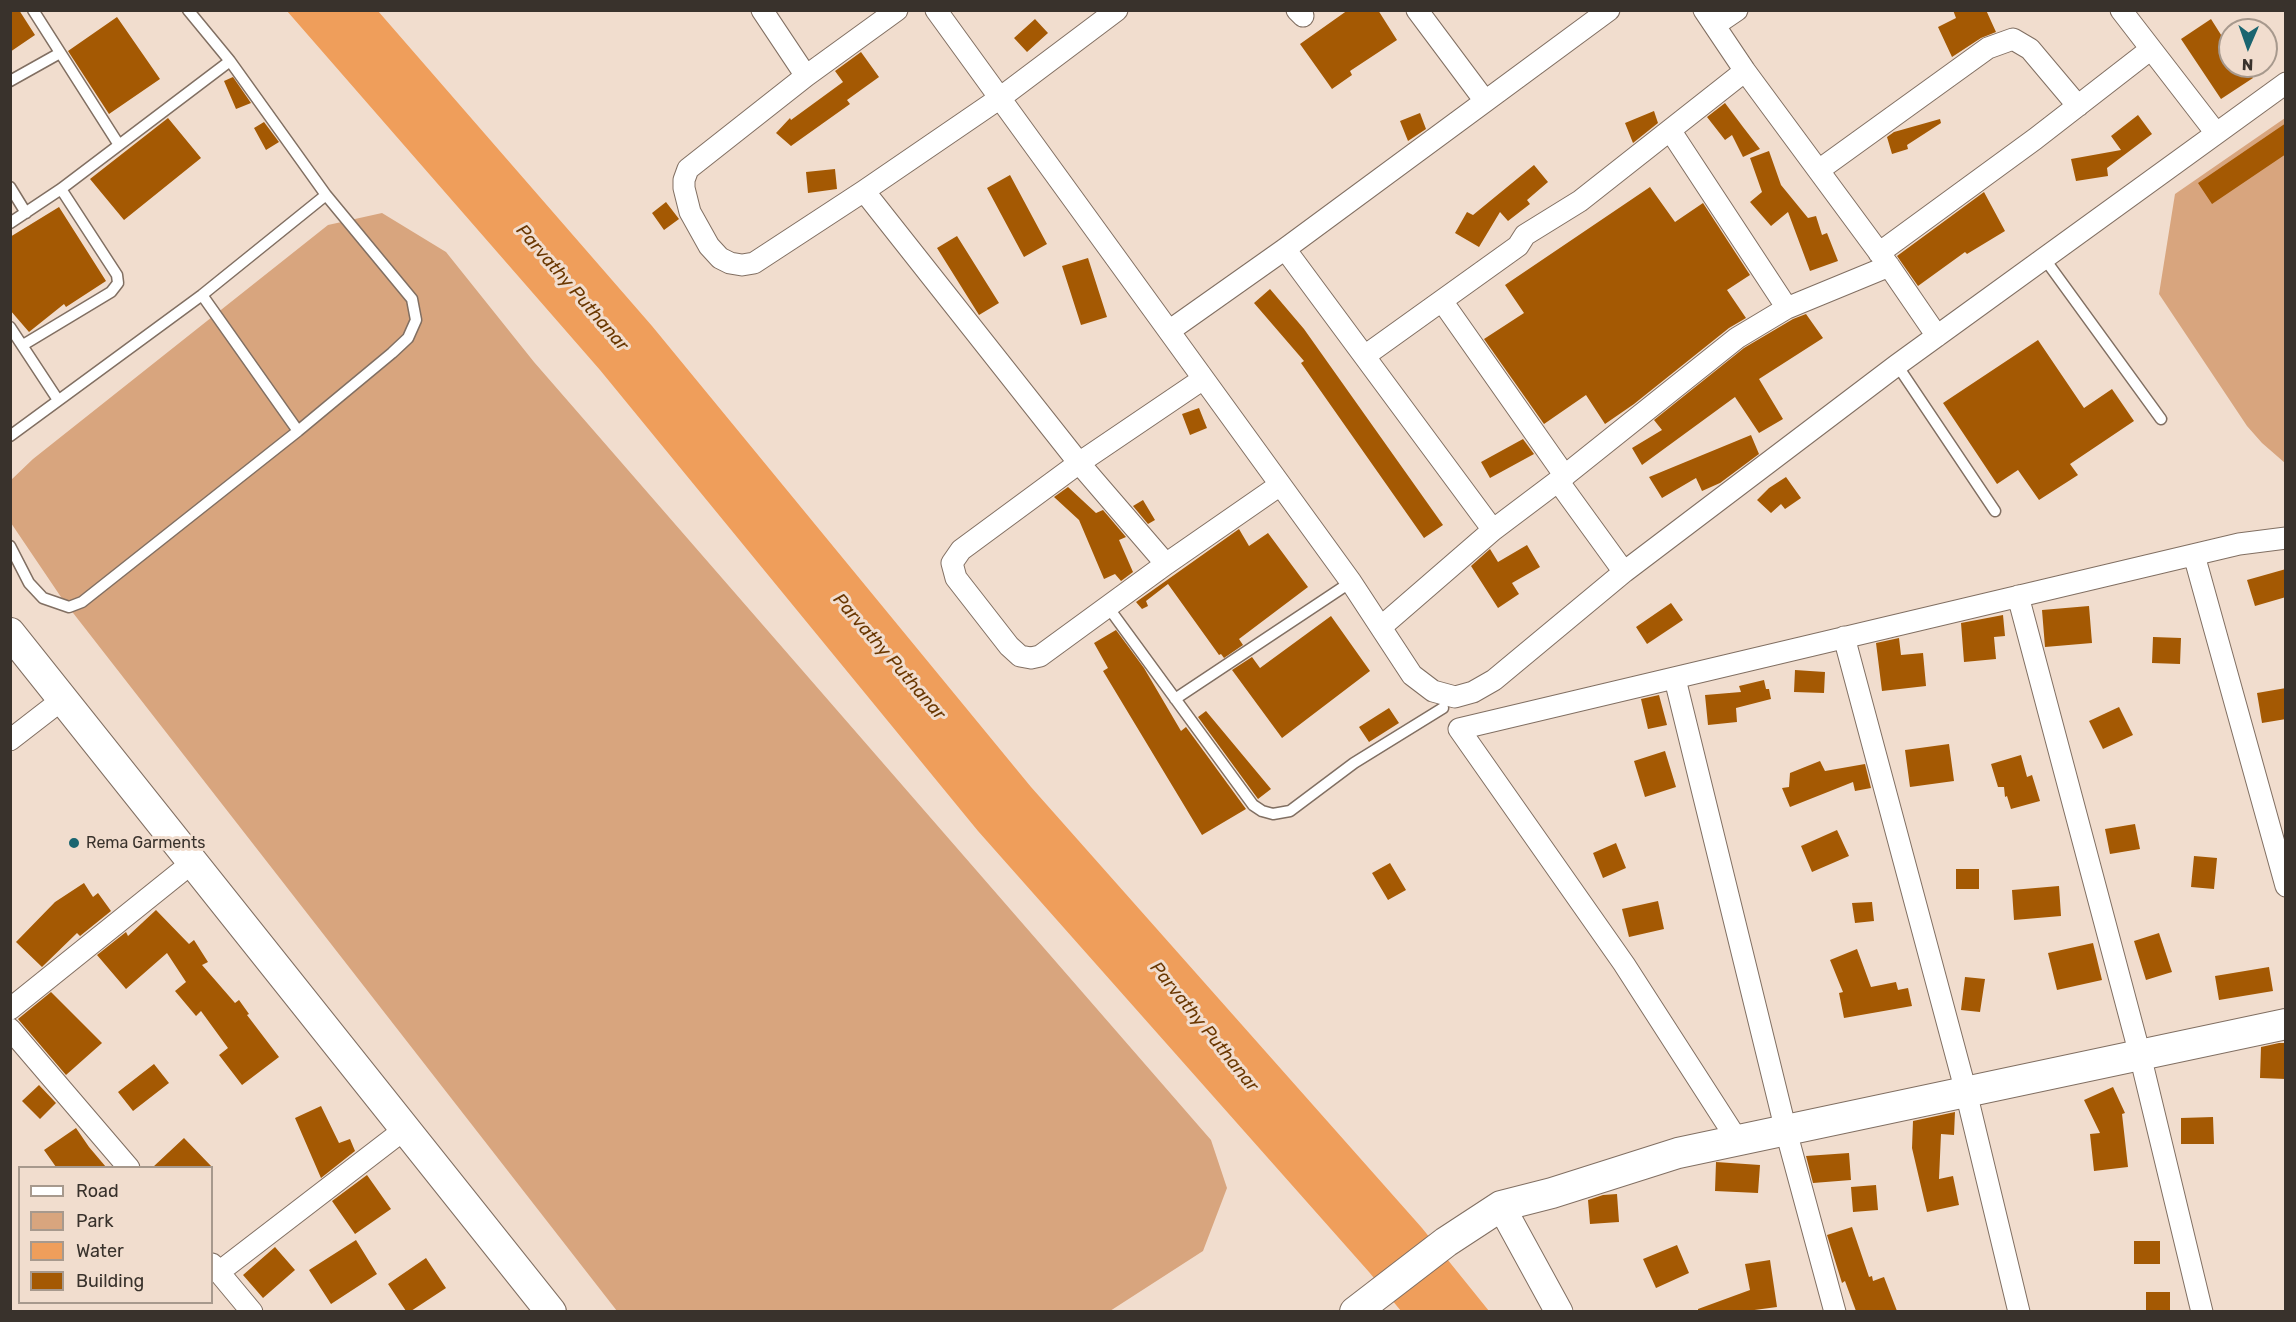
<!DOCTYPE html>
<html>
<head>
<meta charset="utf-8">
<style>
  body { margin:0 }
  #map { position:relative; width:2296px; height:1322px; overflow:hidden; background:#f1ddce; font-family:Rubik,sans-serif }
  canvas { display:block }
  .frame { position:absolute; inset:0; border:12px solid #39322c; pointer-events:none }
  .legend { position:absolute; left:18px; top:1166px; width:195px; height:138px; box-sizing:border-box; background:#f1ddce; border:2px solid #a7998d; margin:0; padding:8px 10px; list-style:none; font-size:18px; color:#39322c }
  .legend li { display:flex; align-items:center; gap:12px; height:30px }
  .legend b { width:30px; border:2px solid #a7998d }
  .north { position:absolute; left:2218px; top:18px; width:60px; height:60px; box-sizing:border-box; background:#f1ddce; border:2px solid #a7998d; border-radius:50%; rotate:182deg; font-size:16px; font-weight:700; line-height:24px; text-align:center; color:#39322c }
  .north::after { content:''; display:block; margin:auto; width:21px; height:27px; background:#1a6570; clip-path:polygon(50% 0,100% 100%,50% 72%,0 100%) }
</style>
</head>
<body>
<div id="map">
<canvas width="2296" height="1322"></canvas>
<div class="frame"></div>
<ul class="legend">
<li><b style="height:8px;background:#fff"></b>Road</li>
<li><b style="height:16px;background:#d8a57e"></b>Park</li>
<li><b style="height:16px;background:#ef9e5b"></b>Water</li>
<li><b style="height:16px;background:#a45903"></b>Building</li>
</ul>
<div class="north">N</div>
</div>
<script>
const ctx = document.querySelector('canvas').getContext('2d');
ctx.lineJoin = 'round';
function paint(path, color) { ctx.fillStyle = color; ctx.fill(path, 'evenodd'); }
const toPath = rows => new Path2D(rows.map(r => 'M' + r).join(''));
function stroke(path, color, width, dash) { ctx.strokeStyle = color; ctx.lineWidth = width; ctx.lineCap = dash ? 'butt' : 'round'; ctx.setLineDash(dash || []); ctx.stroke(path); }
function write(font, color, halo, rows, align = 'center') {
  ctx.font = font + ' Rubik,sans-serif'; ctx.lineWidth = 6; ctx.setLineDash([]); ctx.textBaseline = 'middle'; ctx.strokeStyle = halo; ctx.fillStyle = color; for (const [text, x, y, turn = 0] of rows) {
    ctx.save(); ctx.translate(x, y); ctx.rotate((+turn || 0) * Math.PI / 180); ctx.textAlign = isNaN(turn) ? turn : align; if (halo) ctx.strokeText(text, 0, 0); ctx.fillText(text, 0, 0); ctx.restore();
  }
}
const green = toPath([
  [2285,118,2285,463,2262,443,2247,426,2159,294,2175,194],
  [382,213,446,252,534,362,1211,1140,1227,1188,1203,1251,1110,1311,617,1311,63,600,11,523,10,481,33,459,328,225]
]);
const water = toPath([
  [287,11,378,11,652,326,1031,787,1422,1228,1489,1311,1401,1311,1369,1272,978,831,600,370]
]);
const building = toPath([
  [10,10,19,10,35,35,10,52],
  [1348,10,1378,10,1397,40,1350,71,1352,75,1332,89,1300,44],
  [1953,10,1986,10,1996,32,1981,38,1952,57,1938,27,1956,18],
  [117,17,160,79,109,114,68,51],
  [1035,19,1048,33,1027,52,1014,38],
  [2211,19,2223,38,2230,33,2230,66,2245,66,2253,78,2221,99,2181,39],
  [861,52,879,77,847,100,850,104,791,146,776,133,790,118,791,120,843,82,835,71],
  [233,77,251,103,236,109,224,81],
  [1725,103,1743,127,1760,149,1743,157,1732,135,1725,140,1707,117],
  [1654,111,1658,123,1633,143,1625,123],
  [1420,113,1426,129,1408,141,1400,121],
  [2138,115,2152,134,2107,168,2108,176,2076,181,2071,159,2121,150,2111,136],
  [168,118,201,158,124,220,90,179],
  [1940,119,1941,123,1907,145,1908,149,1892,154,1887,137,1894,132],
  [264,122,279,142,266,150,254,128],
  [2286,123,2286,154,2212,204,2198,183],
  [1769,151,1781,185,1808,218,1816,216,1822,235,1827,233,1838,261,1810,271,1788,212,1771,226,1750,202,1762,192,1750,158],
  [1534,165,1548,182,1527,200,1530,204,1508,221,1500,212,1479,247,1455,233,1467,212,1473,215],
  [835,169,837,189,808,193,806,172],
  [1010,175,1047,244,1024,257,987,188],
  [1650,187,1675,222,1703,203,1750,275,1727,290,1746,318,1729,328,1634,404,1605,424,1586,395,1544,424,1484,339,1524,313,1505,285],
  [1984,192,2005,231,1967,254,1965,252,1918,286,1897,256],
  [666,202,679,219,664,230,652,213],
  [59,207,106,281,66,307,64,304,29,332,10,310,10,237],
  [957,236,999,303,979,315,937,248],
  [1088,258,1107,317,1081,325,1062,266],
  [1270,289,1304,329,1443,525,1424,538,1301,363,1304,361,1254,303],
  [1806,314,1823,338,1759,379,1783,419,1759,433,1735,397,1642,465,1632,448,1662,430,1654,420,1744,348,1793,319],
  [2038,340,2084,408,2112,389,2134,421,2070,464,2078,475,2039,500,2018,470,1997,484,1943,403],
  [1199,408,1207,428,1190,435,1182,414],
  [1751,435,1759,454,1720,483,1702,491,1696,478,1662,498,1649,477],
  [1523,439,1534,454,1490,478,1481,462],
  [1786,477,1801,498,1785,509,1781,504,1771,513,1757,500,1769,488],
  [1068,487,1096,513,1103,510,1126,537,1119,540,1133,572,1121,581,1115,574,1104,579,1079,520,1054,497],
  [1143,500,1155,520,1148,524,1133,506],
  [1239,529,1249,546,1268,533,1308,587,1239,639,1243,645,1224,658,1221,654,1219,655,1168,584,1146,601,1148,606,1142,609,1136,602],
  [1527,545,1540,567,1512,583,1519,594,1498,608,1471,566,1490,549,1498,562],
  [2286,569,2286,597,2255,606,2247,580],
  [1671,603,1683,620,1647,644,1636,627],
  [2089,606,2092,643,2045,647,2042,610],
  [2003,615,2005,636,1994,637,1996,659,1964,662,1961,623],
  [1331,616,1370,671,1282,738,1232,670,1252,657,1260,668],
  [1116,630,1144,668,1181,731,1186,727,1246,809,1202,835,1103,671,1108,668,1094,643],
  [2153,637,2181,638,2180,664,2152,663],
  [1899,638,1901,655,1923,653,1926,686,1882,691,1876,643],
  [1795,670,1825,672,1824,693,1794,692],
  [1764,680,1766,689,1769,689,1771,699,1736,708,1737,722,1708,725,1705,695,1741,692,1739,686],
  [2286,688,2286,719,2262,723,2257,693],
  [1659,695,1667,725,1648,729,1641,699],
  [2119,707,2133,735,2103,749,2089,721],
  [1389,708,1399,723,1369,742,1359,727],
  [1206,711,1271,789,1258,799,1198,717],
  [1949,744,1954,781,1910,787,1905,750],
  [1665,751,1676,787,1645,797,1634,761],
  [2021,755,2027,777,2032,775,2040,801,2011,809,2007,796,2005,797,2004,787,1998,787,1991,764],
  [1820,761,1825,771,1865,764,1871,788,1855,791,1853,782,1790,807,1782,788,1789,787,1790,773],
  [2135,824,2140,849,2110,854,2105,829],
  [1837,830,1849,856,1812,872,1801,846],
  [1616,843,1626,868,1603,878,1593,853],
  [2194,856,2217,858,2214,889,2191,887],
  [1390,863,1406,890,1388,900,1372,873],
  [1956,869,1979,869,1979,889,1956,889],
  [84,883,93,897,98,893,111,911,80,936,77,933,42,967,16,942,55,902],
  [2059,886,2061,916,2014,920,2012,890],
  [1658,901,1664,929,1629,937,1622,909],
  [1872,902,1874,921,1855,923,1852,903],
  [156,910,189,944,194,940,208,962,202,965,235,1003,239,1000,249,1014,247,1015,279,1057,242,1085,219,1055,228,1048,201,1011,196,1016,175,991,186,982,167,953,126,989,97,955,126,932,128,936],
  [2159,933,2172,972,2146,980,2134,941],
  [2093,943,2102,980,2057,990,2048,953],
  [1857,949,1871,987,1896,982,1898,990,1908,988,1912,1006,1844,1018,1839,993,1843,992,1830,960],
  [2269,967,2273,991,2219,1000,2215,976],
  [1965,977,1985,979,1980,1012,1961,1010],
  [51,992,102,1043,66,1075,18,1019],
  [2279,1043,2286,1043,2286,1079,2260,1078,2261,1047],
  [154,1064,169,1083,133,1111,118,1092],
  [39,1085,56,1103,40,1119,22,1101],
  [2113,1087,2125,1113,2122,1114,2128,1167,2094,1171,2090,1134,2100,1133,2084,1100],
  [321,1106,339,1143,350,1139,355,1151,321,1178,295,1118],
  [1955,1112,1954,1135,1941,1134,1939,1179,1953,1176,1959,1205,1927,1212,1912,1148,1913,1121],
  [2213,1117,2214,1144,2181,1144,2181,1118],
  [76,1128,89,1147,106,1167,56,1167,44,1150],
  [184,1138,212,1167,153,1167],
  [1849,1153,1851,1180,1813,1183,1806,1156],
  [1716,1162,1760,1165,1758,1193,1715,1191],
  [367,1175,391,1209,355,1234,332,1201],
  [1876,1185,1878,1210,1853,1212,1851,1187],
  [1617,1194,1619,1222,1590,1224,1588,1200,1603,1195],
  [1852,1227,1869,1277,1872,1276,1873,1281,1884,1277,1897,1311,1856,1311,1845,1281,1842,1283,1827,1235],
  [356,1240,377,1274,331,1304,309,1270],
  [2134,1241,2160,1241,2160,1264,2134,1264],
  [1677,1245,1689,1273,1656,1288,1643,1259],
  [275,1247,295,1270,263,1298,243,1275],
  [426,1258,446,1288,411,1311,406,1311,388,1284],
  [1770,1260,1777,1307,1747,1311,1698,1311,1698,1309,1750,1290,1745,1264],
  [2146,1292,2170,1292,2170,1311,2146,1311]
]);
const service = toPath([
  [33,10,119,145],
  [10,81,60,53],
  [10,187,26,213],
  [10,223,61,189,230,61],
  [2044,258,2161,419],
  [202,295,298,431],
  [10,327,58,400],
  [23,345,111,292,118,283,117,275,61,189],
  [1897,365,1995,511],
  [10,436,202,295,326,195],
  [10,546,29,583,43,598,69,607,82,602,298,431,392,353,408,338,416,320,412,299,326,195,230,61,188,10],
  [1108,607,1253,805,1262,811,1273,814,1290,811,1354,763,1443,708],
  [1175,699,1351,582]
]);
const minor = toPath([
  [762,10,806,76],
  [897,10,806,76,688,169,684,180,684,188,690,212,709,246,720,258,730,263,742,265,754,263,864,191,1000,98,1117,10],
  [936,10,1351,582,1412,675,1433,691,1455,697,1473,692,1494,680,1624,572,1897,365,2286,83],
  [1297,10,1303,16],
  [1417,10,1485,101],
  [1704,10,1745,71,1889,266,1937,336],
  [2121,10,2216,133],
  [1715,25,1737,10],
  [1670,130,1787,308],
  [1819,170,1988,48,2013,39,2030,49,2078,106],
  [864,191,1079,463,1166,564],
  [1285,249,1493,530],
  [1879,253,2035,139,2151,49],
  [1442,301,1565,476],
  [1169,331,1285,249,1609,10],
  [1366,355,1518,246,1525,235,1580,201,1745,71],
  [1203,379,1079,463,961,550,952,563,956,578,1009,646,1020,656,1031,658,1040,656,1166,564,1280,485],
  [1558,481,1624,572],
  [2194,555,2286,886],
  [2018,596,2140,1055,2202,1312],
  [1381,627,1493,530,1558,481,1737,338,1787,308,1889,266],
  [1844,637,1966,1092,2019,1312],
  [1675,679,1786,1131,1835,1312],
  [10,740,63,699],
  [10,1009,193,862],
  [10,1029,129,1168],
  [1738,1141,1624,964,1459,729,2239,544,2286,538],
  [212,1264,252,1312],
  [219,1272,405,1129]
]);
const tertiary = toPath([
  [1501,1206,1559,1312]
]);
const secondary = toPath([
  [10,633,551,1312],
  [1355,1312,1446,1242,1501,1206,1552,1193,1678,1153,2286,1024]
]);
const markers = [
  [74,843,6,"#1a6570"]
];
const poiNames = [
  ["Rema Garments",86,843]
];
const waterNames = [
  ["Parvathy Puthanar",572,288,49],
  ["Parvathy Puthanar",889,657,49],
  ["Parvathy Puthanar",1204,1027,51]
];
paint(green, '#d8a57e');
paint(water, '#ef9e5b');
paint(building, '#a45903');
stroke(service, '#816f62', 13);
stroke(minor, '#816f62', 23);
stroke(tertiary, '#816f62', 29);
stroke(secondary, '#816f62', 32);
stroke(service, '#fff', 10);
stroke(minor, '#fff', 21);
stroke(tertiary, '#fff', 27);
stroke(secondary, '#fff', 30);
for (const [x, y, r, color] of markers) { const dot = new Path2D(); dot.arc(x, y, r, 0, 2 * Math.PI); ctx.fillStyle = color; ctx.fill(dot); stroke(dot, '#f1ddce', 2); }
write('16px', '#39322c', '#f1ddce', poiNames, 'left');
write('italic 18px', '#6a3700', '#f1ddce', waterNames);
</script>
</body>
</html>
